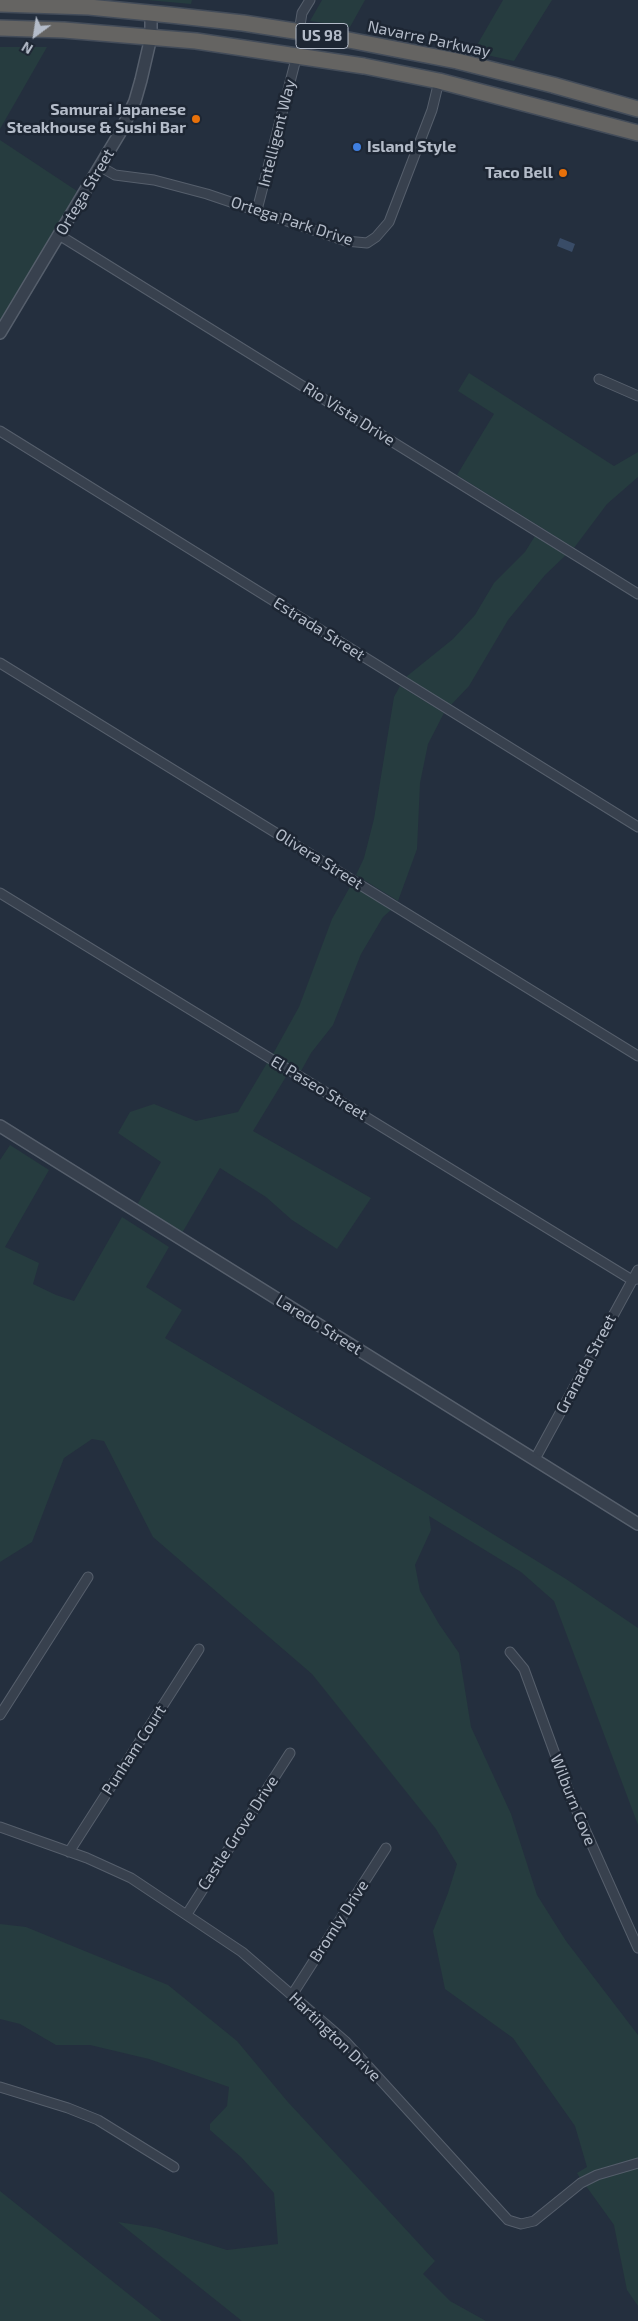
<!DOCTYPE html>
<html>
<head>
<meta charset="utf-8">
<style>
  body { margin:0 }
  #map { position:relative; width:638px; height:2321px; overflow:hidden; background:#242f3e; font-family:"Exo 2",sans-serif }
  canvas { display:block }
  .north { position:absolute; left:10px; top:10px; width:50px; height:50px; -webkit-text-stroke:4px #1d2633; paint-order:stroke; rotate:211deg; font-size:14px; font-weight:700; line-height:20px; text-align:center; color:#b4bcc9 }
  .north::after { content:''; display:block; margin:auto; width:18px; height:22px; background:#b4bcc9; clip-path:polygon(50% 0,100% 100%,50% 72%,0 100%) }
</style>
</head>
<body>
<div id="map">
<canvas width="638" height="2321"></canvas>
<div class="north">N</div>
</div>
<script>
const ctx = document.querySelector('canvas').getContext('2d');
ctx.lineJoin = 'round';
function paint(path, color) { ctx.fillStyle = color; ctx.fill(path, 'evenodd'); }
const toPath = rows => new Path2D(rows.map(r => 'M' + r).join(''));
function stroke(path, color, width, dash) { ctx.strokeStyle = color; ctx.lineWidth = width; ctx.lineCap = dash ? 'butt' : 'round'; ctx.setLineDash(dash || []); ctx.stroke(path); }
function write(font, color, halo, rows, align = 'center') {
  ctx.font = font + ' "Exo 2",sans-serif'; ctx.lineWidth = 5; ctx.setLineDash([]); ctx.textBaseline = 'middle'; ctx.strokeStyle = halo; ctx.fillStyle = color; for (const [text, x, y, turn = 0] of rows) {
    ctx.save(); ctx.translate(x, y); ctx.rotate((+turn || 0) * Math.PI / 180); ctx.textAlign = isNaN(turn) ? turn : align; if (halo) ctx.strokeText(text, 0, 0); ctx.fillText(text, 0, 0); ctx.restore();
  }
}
const green = toPath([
  [147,0,192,0,191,4],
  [322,0,365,0,350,27,310,21],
  [503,0,552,0,514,61,473,52],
  [0,47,47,47,0,129],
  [0,140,77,191,0,324],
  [469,373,614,466,638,452,638,477,607,504,574,548,457,475,494,414,458,391],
  [535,536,566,555,545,575,508,620,469,686,451,705,406,677,453,639,475,615,494,583,525,552],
  [400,686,444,713,428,744,420,783,417,849,398,901,356,875,364,858,374,819,394,697],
  [351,885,391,910,383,917,361,954,333,1025,311,1053,301,1071,273,1054,299,1007,332,919],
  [267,1063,287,1075,253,1131,371,1198,337,1249,292,1220,266,1197,220,1168,182,1233,137,1205,161,1162,118,1133,130,1112,154,1104,196,1121,238,1112],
  [10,1145,49,1170,5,1247,39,1263,33,1284,56,1295,74,1301,122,1217,169,1247,146,1287,182,1310,165,1338,423,1491,566,1579,638,1628,638,1825,554,1601,521,1572,429,1516,431,1530,415,1565,420,1591,439,1624,459,1653,471,1727,511,1814,537,1895,566,1941,638,2035,638,2158,596,2170,580,2178,577,2173,587,2167,575,2126,513,2038,445,1989,433,1931,448,1893,457,1864,436,1829,312,1674,153,1537,104,1441,92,1439,64,1458,32,1542,0,1562,0,1160],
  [0,1924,26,1927,168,1985,237,2041,287,2101,435,2261,423,2274,450,2301,486,2321,242,2321,118,2222,156,2228,227,2250,278,2244,274,2193,241,2157,210,2130,210,2124,227,2106,229,2087,149,2059,90,2045,56,2045,20,2024,0,2019],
  [638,2168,638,2306,627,2290,614,2225,586,2186,598,2180],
  [0,2191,162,2321,0,2321]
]);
const water = toPath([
  [560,238,575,244,572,252,557,246]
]);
const minor = toPath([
  [299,32,302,13,310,0],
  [101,167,115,175,154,180,207,194,346,241,367,243,376,237,389,222,432,110,439,81],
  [257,210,297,55],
  [59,235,638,594],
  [599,379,638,396],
  [0,431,638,827],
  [0,663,638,1056],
  [0,893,632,1280,638,1279],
  [535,1459,638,1270],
  [510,1652,524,1669,571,1798,638,1948],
  [0,1715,88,1577],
  [0,1827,87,1858,131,1878,242,1952,346,2042,508,2220,521,2224,534,2221,581,2183,597,2175,638,2163],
  [69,1852,199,1649],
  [187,1914,290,1753],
  [292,1995,386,1848],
  [0,2087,68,2108,98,2120,174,2167]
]);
const tertiary = toPath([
  [0,333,121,131,135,101,141,80,151,37,151,13],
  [0,1126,638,1524]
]);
const trunk = toPath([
  [0,4,89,7,170,15,243,23,333,37,457,61,553,85,638,109],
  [0,28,64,30,196,41,364,66,439,81,638,133]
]);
const markers = [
  [196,119,5,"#e8710a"],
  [357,147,5,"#3f7fe0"],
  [563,173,5,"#e8710a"]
];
const shields = [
  [322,36,52]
];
const shieldNames = [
  ["US 98",322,36]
];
const streetNames = [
  ["Navarre Parkway",429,39,12],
  ["Intelligent Way",277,133,-76],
  ["Ortega Street",85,192,-59],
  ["Ortega Park Drive",292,221,18],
  ["Rio Vista Drive",349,414,32],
  ["Estrada Street",319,629,32],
  ["Olivera Street",319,859,32],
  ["El Paseo Street",319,1088,31],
  ["Laredo Street",319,1325,32],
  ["Granada Street",586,1364,-62],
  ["Punham Court",134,1750,-57],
  ["Wilburn Cove",573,1800,68],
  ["Castle Grove Drive",238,1833,-57],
  ["Bromly Drive",339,1921,-57],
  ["Hartington Drive",335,2037,44]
];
const poiNames = [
  ["Samurai Japanese",186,110],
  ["Steakhouse & Sushi Bar",186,128],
  ["Island Style",367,147,"left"],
  ["Taco Bell",553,173]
];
paint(green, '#263c3f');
paint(water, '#394c67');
stroke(minor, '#565f6c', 11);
stroke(tertiary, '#565f6c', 14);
stroke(trunk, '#434c59', 18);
stroke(minor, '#38414e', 9);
stroke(tertiary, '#38414e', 11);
stroke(trunk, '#656462', 15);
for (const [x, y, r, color] of markers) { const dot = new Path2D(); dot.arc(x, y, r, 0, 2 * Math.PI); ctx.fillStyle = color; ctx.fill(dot); stroke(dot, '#1d2633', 2); }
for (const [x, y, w] of shields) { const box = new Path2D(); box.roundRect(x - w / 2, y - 12.5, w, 25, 4); ctx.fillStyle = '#1d2633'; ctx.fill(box); stroke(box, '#b4bcc9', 1); }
write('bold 15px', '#b4bcc9', null, shieldNames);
write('16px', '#b4bcc9', '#1d2633', streetNames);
write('bold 16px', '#b4bcc9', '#1d2633', poiNames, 'right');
</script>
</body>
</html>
